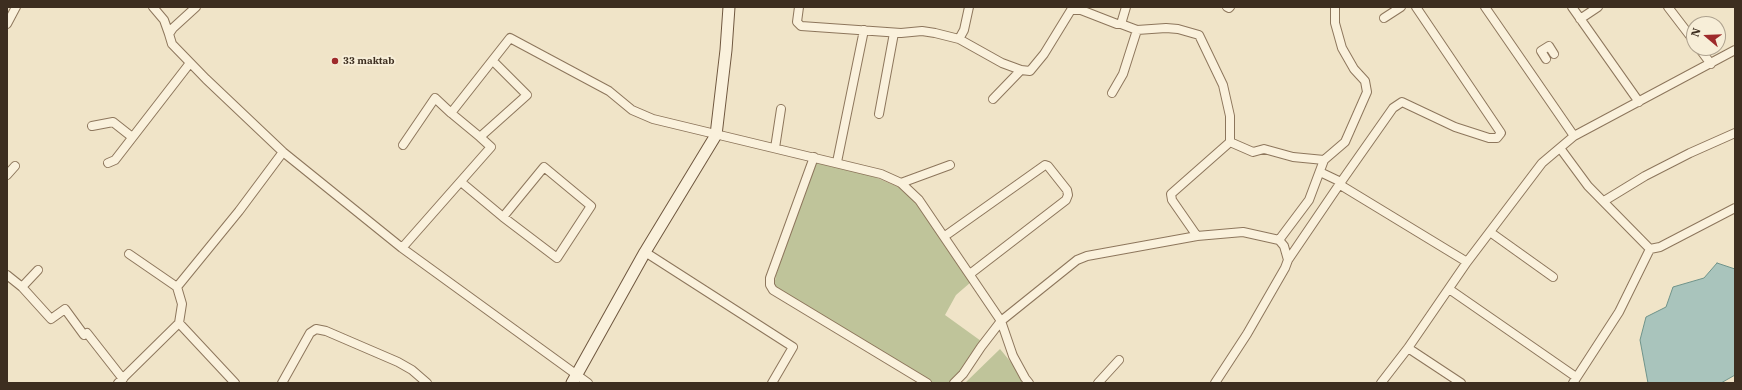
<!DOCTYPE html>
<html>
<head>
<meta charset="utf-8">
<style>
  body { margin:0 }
  #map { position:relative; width:1742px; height:390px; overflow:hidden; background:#f0e4c8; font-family:"IBM Plex Serif",serif }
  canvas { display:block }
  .frame { position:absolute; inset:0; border:8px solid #3d2e20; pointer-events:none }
  .north { position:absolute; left:1686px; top:16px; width:40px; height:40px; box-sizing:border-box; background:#f7eed8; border:1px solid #ada18e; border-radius:50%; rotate:289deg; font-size:11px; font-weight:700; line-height:16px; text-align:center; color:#3d2e20 }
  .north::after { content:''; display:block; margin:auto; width:14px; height:18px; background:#9e2a2b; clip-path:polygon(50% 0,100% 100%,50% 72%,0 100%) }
</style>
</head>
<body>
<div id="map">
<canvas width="1742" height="390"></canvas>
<div class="frame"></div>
<div class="north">N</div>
</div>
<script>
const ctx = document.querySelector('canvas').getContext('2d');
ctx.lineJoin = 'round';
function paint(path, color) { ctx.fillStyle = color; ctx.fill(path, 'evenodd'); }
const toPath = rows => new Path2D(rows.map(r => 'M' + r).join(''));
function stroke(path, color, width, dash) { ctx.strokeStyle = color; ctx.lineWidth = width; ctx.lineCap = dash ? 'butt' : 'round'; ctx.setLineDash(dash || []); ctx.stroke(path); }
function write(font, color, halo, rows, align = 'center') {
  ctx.font = font + ' "IBM Plex Serif",serif'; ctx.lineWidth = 4; ctx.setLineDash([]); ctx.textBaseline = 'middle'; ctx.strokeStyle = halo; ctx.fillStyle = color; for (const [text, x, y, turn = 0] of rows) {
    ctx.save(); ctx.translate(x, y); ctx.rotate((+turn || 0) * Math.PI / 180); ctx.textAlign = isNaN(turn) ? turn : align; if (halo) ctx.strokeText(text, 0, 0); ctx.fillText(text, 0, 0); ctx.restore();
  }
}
const cemetery = toPath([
  [816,161,863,172,903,189,927,216,971,282,956,295,945,315,981,341,965,365,949,383,926,383,781,292,774,286,776,275],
  [1000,349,1028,383,965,383]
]);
const water = toPath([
  [1717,263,1735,269,1735,375,1721,383,1648,383,1640,340,1646,317,1666,307,1673,287,1704,278,1717,263]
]);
const street = toPath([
  [153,7,164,20,169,34],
  [196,7,173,28,169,34,172,44,206,79,283,152,402,248,588,383],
  [799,7,797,22,801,26,901,33,922,31,935,33,959,39,1002,63,1021,70,1030,71,1044,54,1071,10,1081,10,1117,24,1121,24,1126,7],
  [1227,7,1229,8,1230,7],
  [1416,7,1501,133,1497,138,1489,138,1455,127,1402,102,1393,108,1341,182,1342,186,1467,262],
  [1485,7,1574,136],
  [1572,7,1639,102],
  [1668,7,1694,41],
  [1384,18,1401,7],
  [1580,19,1598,7],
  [7,24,16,7],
  [1137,30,1166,28,1178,29,1199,35,1223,85,1230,116,1230,142,1171,194,1172,200,1197,236],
  [959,39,964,30,969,7],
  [1699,48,1711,64],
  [1546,59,1541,51,1549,46,1554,54],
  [1112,93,1123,74,1137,30,1121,24],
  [993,99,1021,70],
  [879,114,894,33],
  [92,126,113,122,132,137],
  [480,137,451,113,510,38,609,91,632,110,653,119,881,174,901,183,919,200,1001,321,1013,356,1025,378,1029,383],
  [1230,142,1253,152,1264,149,1293,157,1324,160],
  [403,145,435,98,451,113],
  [775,148,781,109],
  [1560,148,1588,186,1650,249,1619,312,1573,383],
  [814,157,770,278,770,285,773,290,927,383],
  [837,162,864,30],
  [108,163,115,160,190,63],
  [7,175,15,166],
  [461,182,503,217,557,258,591,206,544,167,503,217],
  [901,183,950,165],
  [1604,201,1645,176,1690,153,1735,133],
  [1490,232,1553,277],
  [945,236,1045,165,1048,166,1067,190,1068,195,1066,200,970,274],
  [402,248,491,147,480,137,527,95,493,61],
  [1650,249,1660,247,1735,208],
  [645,252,793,347,772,383],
  [129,254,177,287],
  [1288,260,1341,182,1320,172],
  [7,275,22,287,51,319,65,309,84,335,87,333,123,379],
  [22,287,38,270],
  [1449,289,1576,377],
  [179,323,235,383],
  [1408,348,1461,383],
  [118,383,179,323,182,304,177,287,239,211,283,152],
  [282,383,310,333,316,329,326,331,398,362,412,370,427,383],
  [954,383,963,374,981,347,1001,321,1077,260,1087,256,1197,236,1243,232,1279,240,1309,200,1324,160,1345,142,1367,92,1365,81,1354,69,1342,48,1335,23,1335,7],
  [1098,383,1119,360],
  [1215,383,1247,334,1285,268,1288,260,1284,246,1279,240],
  [1381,383,1408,348,1467,262,1542,163,1574,136,1735,50]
]);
const secondary = toPath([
  [572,383,645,252,716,135,726,50,729,7]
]);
const markers = [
  [335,61,4,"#9e2a2b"]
];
const poiNames = [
  ["33 maktab",343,61]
];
paint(cemetery, '#bfc49a');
paint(water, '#a9c4bc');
stroke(water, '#6f938a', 1);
stroke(street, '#8d765c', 10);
stroke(secondary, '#6f573f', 13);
stroke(street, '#faf1dc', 8);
stroke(secondary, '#faf1dc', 11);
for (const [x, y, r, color] of markers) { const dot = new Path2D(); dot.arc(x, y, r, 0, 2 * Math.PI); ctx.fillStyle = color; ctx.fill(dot); stroke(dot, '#f7eed8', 1.5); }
write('bold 10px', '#3d2e20', '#f7eed8', poiNames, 'left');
</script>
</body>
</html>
